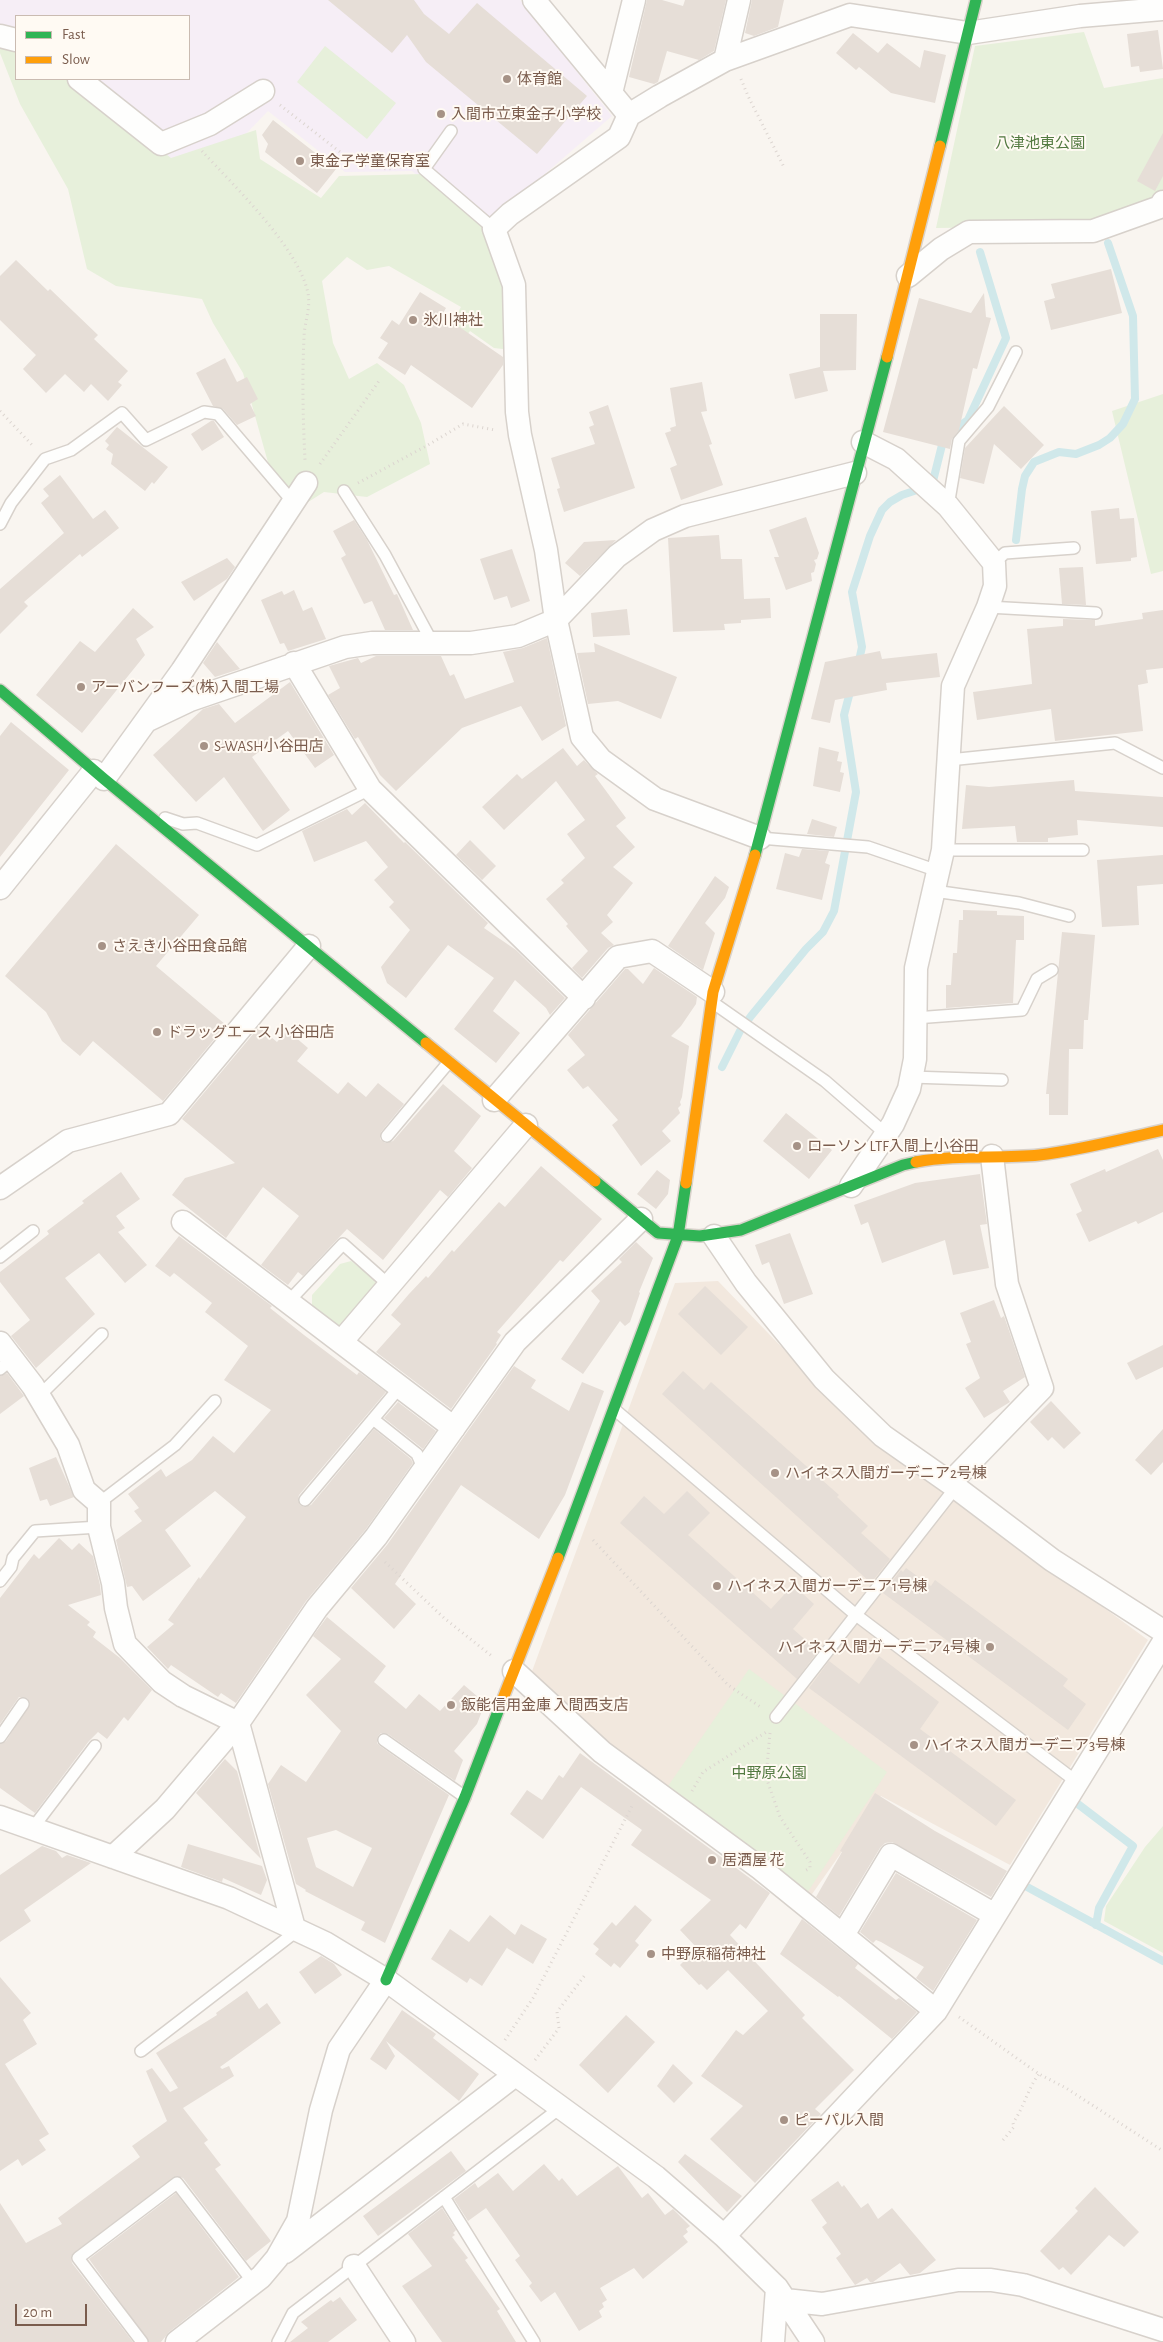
<!DOCTYPE html>
<meta charset="utf-8">
<style>
body{margin:0}
#map{position:relative;width:1163px;height:2342px;overflow:hidden;background:#f9f5f0;font-family:"Alegreya Sans",sans-serif}
canvas{display:block}
.legend{position:absolute;left:15px;top:15px;width:175px;height:65px;box-sizing:border-box;background:#fffaf3;border:1px solid #cabbb1;margin:0;padding:6px 9px;list-style:none;font-size:15px;color:#7a5c4d}
.legend li{display:flex;align-items:center;gap:10px;height:25px}
.legend b{width:25px;border:1px solid #cabbb1}
.scale{position:absolute;left:15px;top:2304px;width:72px;height:22px;box-sizing:border-box;border:2px solid #7a5c4d;border-top:0;padding-left:6px;font-size:15px;line-height:18px;white-space:nowrap;color:#7a5c4d;-webkit-text-stroke:4px #fffaf3;paint-order:stroke}
</style>
<div id="map">
<canvas width="1163" height="2342"></canvas>
<ul class="legend">
<li><b style="height:6px;background:#30b455"></b>Fast</li>
<li><b style="height:6px;background:#ff9f0a"></b>Slow</li>
</ul>
<div class="scale">20 m</div>
</div>
<script>
const c = document.querySelector('canvas').getContext('2d');
c.lineJoin = 'round';
function fillPath(path, color) { c.fillStyle = color; c.fill(path, 'evenodd'); }
function stroke(path, color, width, dash) { c.strokeStyle = color; c.lineWidth = width; c.lineCap = dash ? 'butt' : 'round'; c.setLineDash(dash || []); c.stroke(path); }
function drawText(font, color, halo, rows, align = 'center') {
  c.font = font + ' "Alegreya Sans","Noto Sans JP",sans-serif'; c.lineWidth = 4; c.setLineDash([]); c.textBaseline = 'middle'; c.strokeStyle = halo; c.fillStyle = color; for (const [text, x, y, turn = 0] of rows) {
    c.save(); c.translate(x, y); c.rotate((+turn || 0) * Math.PI / 180); c.textAlign = isNaN(turn) ? turn : align; if (halo) c.strokeText(text, 0, 0); c.fillText(text, 0, 0); c.restore();
  }
}
fillPath(new Path2D(`
 M718,1281L820,1387L943,1490L1148,1640L1010,1865L881,1796L810,1897L601,1743L531,1674L675,1283Z`), '#f2e8de');
fillPath(new Path2D(`
 M0,0H520L612,116L481,229L412,171L345,172L268,111L242,138L170,166L60,79H189V16H16V44L0,31Z`), '#f6eef6');
fillPath(new Path2D(`
 M1084,32L1104,88L1163,78V190L1155,203L1092,226L936,228L975,46Z
 M0,43L16,49V79H69L171,158L256,130L260,159L321,198L339,176L424,174L491,232L513,282L511,350L494,348L470,331L452,355L447,332L461,307L389,266L367,270L347,257L322,281L333,343L349,379L377,363L404,385L421,423L430,464L367,497L324,492L294,511L276,491L243,373L213,323L202,299L116,286L87,269L68,189L20,104L0,53Z
 M325,46L396,103L367,139L297,82Z
 M1163,394V571L1151,574L1112,411Z
 M351,1261L374,1279L377,1289L349,1322L337,1326L312,1307V1295L340,1264Z
 M749,1669L887,1772L807,1893L756,1851L666,1789Z
 M1163,1826V1953L1104,1921L1106,1906L1145,1847Z`), '#e7f0db');
stroke(new Path2D(`
 M953,430L968,420L1006,338L980,252
 M1016,540L1022,489L1025,476L1034,462L1059,452L1076,454L1099,445L1110,438L1123,424L1135,399L1133,316L1108,243
 M858,665L862,647L852,592L870,536L882,510L890,502L902,495L932,485L944,437
 M722,1067L740,1031L751,1016L806,949L823,932L834,911L856,792L844,715L851,688
 M1070,1798L1133,1846L1099,1908L1096,1925
 M1018,1882L1163,1961`), '#d0e8ea', 8);
fillPath(new Path2D(`
 M328,0H414L424,14L449,34L477,3L587,96L537,154L426,62L407,35L392,53Z
 M647,0H662L683,6L685,0H726L714,51L699,60L667,51L658,82L654,84L629,77Z
 M752,0H784L778,27L754,36L745,33Z
 M1158,30L1163,69L1140,72L1139,66L1131,67L1127,34Z
 M853,33L878,53L887,43L920,68L924,50L946,55L935,103L891,93L859,67L856,70L836,53Z
 M273,120L336,169L317,193L265,152L268,144L262,135Z
 M1163,133V176L1155,191L1137,181Z
 M16,260L48,291L50,289L98,335L94,339L128,371L118,382L122,385L108,401L91,384L84,392L65,374L46,393L23,369L36,355L0,320V276Z
 M1111,269L1122,313L1051,330L1044,301L1055,298L1051,284Z
 M420,292L446,308L442,315L503,357V365L472,408L411,365L405,375L378,358L388,343L380,338L392,320L399,325Z
 M984,293L986,317L991,318L977,369L973,368L959,430L952,439L950,449L883,432L919,298L971,313Z
 M820,314H857L856,370L823,371L828,391L795,399L789,374L820,367Z
 M225,358L237,382L247,377L258,399L250,404L256,416L237,425L223,409L213,406L196,373Z
 M702,382L707,411L701,412L712,444L709,445L723,485L681,500L670,468L677,465L665,433L671,431L670,428L676,426L670,388Z
 M608,405L635,488L564,512L557,489L560,488L551,458L595,444L589,427L594,425L589,412Z
 M1004,406L1044,445L1021,469L994,444L984,484L960,478L965,448Z
 M211,421H214L224,437L202,451L191,434Z
 M117,427L168,467L154,484L152,482L145,491L111,464L113,454L106,449L109,445L105,441Z
 M60,475L93,519L105,510L119,528L82,557L80,554L24,602L28,606L0,634V589L64,533L41,503L49,496L43,489Z
 M1119,508L1120,519L1134,518L1137,557L1131,558V561L1096,564L1091,511Z
 M806,517L819,553L817,559L814,560L816,564L814,572L811,573L812,581L786,590L774,557H779L769,530Z
 M354,520L367,540L394,595L397,594L413,630H385L372,601L364,604L341,558L346,555L333,531Z
 M719,535L721,559H742L744,599L770,598L771,618L741,620V623L724,624L725,630L673,632L668,538Z
 M616,540L580,576L565,563L584,542Z
 M512,549L530,601L511,608L507,596L494,600L480,559Z
 M227,558L235,567L227,579L194,601L181,582Z
 M1083,567L1086,605L1062,604L1059,568Z
 M294,590L303,611L312,607L326,639L288,651L284,643L280,644L261,600L282,591L284,595Z
 M133,608L154,627L136,639L145,655L82,733L36,695L80,641L95,652Z
 M627,609L630,635L593,637L591,613Z
 M1163,610V668L1146,670L1148,683L1138,685L1143,731L1055,741L1051,709L977,720L973,692L1032,684L1027,629L1063,626V619L1095,620V626L1143,619L1142,613Z
 M547,638L566,726L542,741L521,706L462,728L396,791L380,775L358,737L355,739L328,695L340,688L329,666L358,658L361,663L376,656H441L450,676L454,674L465,699L514,682L503,652L523,648Z
 M217,642L240,669L215,677L203,663Z
 M594,643L677,677L661,719L618,701L588,704L577,653L595,652Z
 M880,651L882,659L937,653L940,677L886,683L887,690L835,700L830,723L811,719L825,662Z
 M290,682L334,755L315,768L288,731L252,757L290,810L263,831L224,777L196,802L153,755L203,709L219,704L235,723Z
 M11,722L69,770L0,857V736Z
 M819,747L839,752L837,761L842,762L840,772L844,773L840,792L813,786Z
 M563,748L577,766L584,760L598,774L595,776L626,818L616,826L635,847L613,867L633,883L607,915L613,922L601,933L614,945L608,948L582,978L572,968L588,951L566,926L568,924L546,899L564,883L561,880L585,858L567,834L585,820L556,781L504,830L482,807L517,774L522,779Z
 M1074,780L1075,791L1163,797V827L1077,820L1078,835L1048,838V842H1017L1015,826L962,829L966,785L989,787Z
 M365,803L404,843L405,842L488,923L484,928L516,950L565,998L550,1015L546,1008L515,980L493,1011L520,1033L496,1063L454,1029L494,978L448,945L406,998L387,983L381,967L410,930L389,907L394,902L374,880L388,867L366,841L314,862L302,831L347,809L352,815Z
 M812,819L837,827L834,837L807,834Z
 M470,840L496,866L482,880L456,855Z
 M116,844L199,915L156,966L226,1025L163,1101L93,1041L80,1056L62,1041L46,1012L5,976Z
 M802,849L829,851L825,863L830,865L822,900L776,889L785,853L799,857Z
 M1163,855V884L1137,886L1139,925L1102,927L1097,860Z
 M715,876L729,887L725,898L705,923L715,933L703,970L668,946Z
 M963,910L997,911V915L1024,916V940H1016L1013,1003L946,1008V985H951L953,953H957L959,920H963Z
 M1062,932L1095,935L1088,1020H1084L1083,1049H1069L1068,1115H1049V1094H1046Z
 M654,968L697,997L696,1004L681,1026L671,1036L689,1046L682,1097L680,1102L681,1105L678,1108L680,1113L662,1131L671,1141L641,1166L612,1125L618,1120L588,1086L583,1089L567,1070L585,1055L568,1035L625,969H628L643,984Z
 M259,1027L277,1042L287,1030L308,1048L297,1061L338,1094L348,1082L366,1097L378,1083L404,1104L381,1132L380,1139L385,1143L393,1141L443,1084L481,1116L454,1151L472,1168L448,1197L440,1190L383,1260L347,1229L303,1276L298,1272L288,1285L261,1265L299,1216L263,1187L226,1238L172,1195L185,1178L235,1163L182,1119Z
 M786,1113L832,1150L809,1179L763,1141Z
 M1158,1149L1163,1160V1212L1138,1224L1136,1221L1089,1242L1076,1214L1082,1211L1070,1184L1105,1169L1106,1172Z
 M541,1166L602,1219L563,1262L560,1260L497,1332L501,1335L496,1343L497,1344L451,1409L376,1352L401,1324L391,1315L409,1294L426,1276L428,1278L452,1250L454,1252L499,1202L505,1207Z
 M657,1170L670,1180L668,1194L656,1209L637,1194Z
 M121,1172L140,1199L116,1216L125,1228L118,1232L147,1265L125,1283L99,1253L65,1278L95,1314L36,1368L11,1336L30,1320L0,1282V1272L49,1234L47,1231L84,1203L82,1201Z
 M980,1174L987,1224L980,1225L989,1268L953,1275L945,1240L882,1263L868,1222L861,1225L854,1205L915,1183Z
 M790,1233L813,1294L784,1304L769,1262L762,1265L755,1245Z
 M179,1236L272,1306L270,1308L304,1335L357,1375L359,1372L386,1392L299,1495L298,1499L300,1505L304,1507L311,1505L374,1429L411,1459L413,1463L366,1529L306,1601L236,1703L221,1693L218,1697L171,1665L168,1669L147,1647L174,1624L168,1620L199,1577L200,1579L246,1517L215,1491L165,1530L191,1566L143,1601L132,1586L127,1587L116,1540L142,1521L134,1511L139,1508L128,1494L161,1469L166,1477L192,1460L213,1436L234,1453L271,1410L224,1380L248,1346L205,1312L212,1303L174,1273L170,1277L155,1266Z
 M636,1242L653,1258L639,1292L640,1293L630,1322L625,1326L620,1321L583,1374L561,1359L600,1301L591,1291L622,1262L619,1259Z
 M705,1286L748,1327L721,1355L678,1314Z
 M994,1300L1001,1318L1004,1316L1025,1377L1003,1391L1010,1402L984,1418L965,1388L980,1378L966,1344L971,1342L960,1313Z
 M1163,1345V1367L1136,1380L1127,1363Z
 M514,1366L536,1380L531,1388L569,1411L582,1382L604,1391L565,1495L539,1539L461,1485L395,1584L416,1604L394,1629L351,1588L387,1545Z
 M683,1371L704,1390L711,1382L839,1495L837,1497L868,1526L861,1533L890,1559L871,1583L662,1394Z
 M7,1373L24,1396L0,1414V1376Z
 M1051,1401L1081,1433L1064,1449L1052,1437L1048,1441L1030,1422Z
 M398,1402L436,1431L423,1449L384,1418Z
 M1163,1429V1462L1151,1475L1135,1460Z
 M56,1457L74,1497L50,1506L47,1499L40,1501L29,1468Z
 M687,1491L710,1513L688,1535L771,1609L793,1585L814,1604L793,1629L818,1651L797,1679L620,1523L644,1496L664,1514Z
 M59,1538L72,1550L79,1543L93,1556L100,1585L101,1595L68,1605L90,1622L87,1625L96,1632L93,1637L120,1658L152,1690L128,1721L124,1717L107,1739L98,1732L89,1741L35,1813L0,1788V1744L6,1741L30,1704L27,1698L19,1697L0,1724V1598L34,1554L39,1559Z
 M906,1568L931,1586L935,1580L1068,1679L1063,1686L1086,1704L1068,1730L883,1593L901,1570L903,1572Z
 M327,1617L386,1666L374,1682L406,1709L419,1694L440,1711L464,1685L485,1703L477,1724L454,1751L463,1760L455,1781L388,1734L381,1733L378,1736L377,1743L380,1746L449,1795L385,1943L361,1930L365,1922L305,1891L306,1890L296,1884L268,1784L281,1765L306,1782L341,1731L306,1695L341,1659L313,1636ZM336,1830L372,1848L353,1887L316,1867L307,1838Z
 M879,1656L939,1702L920,1729L1016,1800L996,1826L809,1688L829,1661L859,1684Z
 M580,1753L770,1893L746,1929L740,1924L730,1935L805,2015L802,2018L854,2070L815,2109L821,2114L755,2183L710,2139L743,2106L701,2076L736,2030L743,2035L768,2011L728,1970L707,1990L701,1984L699,1985L680,1965L697,1948L680,1930L711,1900L631,1845L642,1830L581,1787L543,1839L510,1814L527,1790L542,1800L559,1775L563,1778Z
 M225,1759L237,1771L261,1859L196,1793Z
 M875,1793L935,1831L1007,1871L991,1897L892,1842L885,1843L880,1848L839,1916L816,1897L842,1852L840,1851Z
 M188,1844L262,1866L267,1880L261,1895L223,1878L222,1882L181,1867Z
 M42,1846L56,1851L62,1858L67,1855L91,1863L24,1910L31,1921L0,1942V1875Z
 M896,1873L977,1920L933,1991L916,1978L924,1967L881,1942L876,1940L873,1943L860,1932Z
 M635,1905L652,1920L635,1941L639,1945L620,1968L614,1963L611,1967L595,1954L599,1949L593,1944L612,1922L616,1926Z
 M490,1915L515,1935L521,1924L547,1939L533,1964L507,1948L508,1946L482,1986L470,1978L467,1983L431,1959L450,1929L469,1942Z
 M802,1919L858,1964L855,1968L896,2000L899,1998L917,2012L892,2039L839,1996L838,1997L780,1954Z
 M321,1956L334,1964L342,1975L315,1994L299,1972Z
 M0,1977L31,2013L23,2020L37,2044L5,2064L49,2134L39,2140L46,2150L22,2166L18,2159L0,2171Z
 M247,1991L259,2009L267,2003L281,2023L220,2067L222,2069L229,2066L234,2076L183,2108L208,2140L204,2143L221,2165L215,2169L271,2241L246,2261L183,2178L176,2176L71,2256L72,2263L133,2342H0V2203L26,2243L62,2224L58,2218L140,2157L132,2146L167,2121L146,2071L152,2068L170,2092L178,2088L156,2053L217,2015L216,2013Z
 M402,2010L436,2034L433,2038L479,2074L459,2101L386,2041L395,2056L386,2070L370,2059Z
 M626,2015L655,2042L608,2093L579,2065Z
 M673,2064L693,2083L674,2103L657,2086Z
 M451,2151L466,2171L378,2236L363,2216Z
 M685,2154L742,2196L727,2212L678,2162Z
 M544,2164L559,2181L562,2178L577,2196L618,2166L642,2198L648,2193L665,2215L673,2209L690,2226L686,2229L688,2232L683,2236L688,2242L643,2279L634,2268L600,2288L607,2300L602,2303L604,2307L599,2311L602,2317L579,2331L555,2292L541,2302L529,2286L532,2283L515,2260L520,2256L486,2208L468,2221L454,2199L475,2183L478,2188L498,2173L513,2191Z
 M838,2181L842,2187L844,2185L861,2208L868,2203L878,2219L892,2208L936,2260L920,2273L910,2275L900,2263L873,2282H870L867,2278L855,2285L836,2258L841,2254L822,2227L827,2223L811,2200Z
 M1095,2187L1139,2232L1124,2247L1109,2235L1071,2275L1063,2267L1059,2270L1040,2251L1078,2211L1075,2208Z
 M176,2193L239,2277L169,2332L161,2342H149L89,2259Z
 M442,2208L456,2230L453,2233L455,2235L452,2237L468,2258L465,2260L500,2309L497,2311L516,2342H442L402,2286L432,2266L408,2234Z
 M340,2297L357,2320L328,2342H290L308,2328L301,2322L331,2300L333,2302Z`), '#e6ded7');
const lane = new Path2D(`
 M451,131L424,169L494,229
 M344,491L385,555L432,642
 M948,506L959,441L988,407L1016,352
 M0,524L11,503L45,459L71,450L122,413L146,440L204,412L218,414L293,502
 M994,563L1005,553L1074,548
 M988,607L1096,613
 M949,760L1115,743L1163,768
 M165,818L183,824L197,823L257,845L370,789
 M760,838L868,847L938,871
 M943,850H1083
 M934,891L1019,903L1069,916
 M712,1002L825,1081L886,1134
 M915,1018L1022,1010L1037,979L1052,970
 M911,1077L1002,1080
 M387,1136L449,1062
 M0,1257L33,1231
 M288,1302L343,1244L389,1285
 M0,1369L12,1359
 M39,1396L102,1334
 M614,1409L856,1615L1077,1782
 M373,1419L417,1454L424,1470
 M305,1500L400,1387
 M99,1503L175,1445L215,1401
 M0,1581L11,1567L13,1558L35,1531L99,1527
 M776,1717L956,1487
 M0,1737L23,1704
 M384,1740L465,1797
 M32,1829L95,1746
 M141,2051L298,1930
 M444,2197L534,2342
 M142,2342L78,2258L177,2183L253,2282
 M278,2342L293,2313L560,2108`);
const street = new Path2D(`
 M534,0L629,115
 M0,36L16,40
 M725,60L739,0
 M79,79L161,144L210,124L263,91
 M611,93L634,0
 M908,276L941,249L969,232L1093,231L1160,207L1163,202
 M294,663L370,789L584,998
 M148,720L190,700L345,647L372,643H471L518,636L556,620L617,556L653,530L685,516L855,473
 M104,779L182,671L306,483
 M760,838L655,799L601,760L582,737L556,620L546,550L520,435L517,412L514,285L494,229L510,214L619,137L629,115L660,96L725,60L850,15L968,33L1080,16L1163,9
 M0,888L94,771
 M494,1100L618,957L652,951L713,992
 M851,1186L893,1124L909,1089L915,1059L916,968L943,850L953,686L988,607L995,586L994,563L948,506L896,459L863,442
 M0,1188L68,1141L169,1114L309,946
 M183,1222L454,1428
 M714,1236L746,1283L824,1379L883,1436L950,1483L1052,1560L1163,1631
 M341,1342L526,1125
 M0,1343L33,1386L68,1445L84,1490L99,1503V1527L113,1583L116,1608L125,1644L162,1682L183,1696L238,1723L294,1928
 M950,1483L1042,1388L1007,1284L992,1156
 M514,1671L602,1752L761,1869L936,2011
 M0,1817L229,1898L325,1943L386,1980L656,2177L724,2236L777,2288L813,2342
 M113,1857L165,1809L238,1723L317,1608L376,1537L515,1342L641,1219
 M843,1935L891,1855L995,1915
 M724,2236L936,2011L1163,1643
 M285,2252L515,2075
 M354,2266L404,2342
 M785,2300L822,2304L958,2280H991L1023,2285L1163,2330
 M177,2342L261,2277L277,2258L298,2221L321,2110L339,2049L386,1980
 M773,2342L777,2288`);
const fast = new Path2D(`
 M940,146L976,0
 M0,690L104,779L426,1043
 M755,855L887,357
 M595,1181L658,1233L700,1236L741,1230L903,1165L916,1162
 M558,1558L678,1236L686,1183
 M386,1980L465,1797L502,1701`);
const slow = new Path2D(`
 M887,357L940,146
 M426,1043L595,1181
 M916,1162C957,1154 998,1159 1039,1155C1081,1150 1122,1139 1163,1130
 M686,1183L713,992L755,855
 M502,1701L558,1558`);
stroke(lane, '#d7d1cb', 14);
stroke(street, '#d7d1cb', 25);
stroke(fast, '#d9d2cb', 14);
stroke(slow, '#d9d2cb', 14);
stroke(new Path2D(`
 M741,79L748,96L784,167
 M280,105L354,163L387,169L408,166
 M202,151C234,186 298,247 308,293C311,309 304,323 304,338C302,379 303,419 305,460
 M0,411L34,447
 M320,464L379,381
 M358,483L428,445L463,424L495,430
 M593,1540L728,1685L762,1708
 M385,1562L444,1618L493,1657
 M770,1733L766,1777L780,1817L810,1862V1868L803,1872
 M692,1791L703,1772L768,1731
 M959,2017L1039,2074L1066,2088L1163,2151
 M505,2040L533,1998L633,1804
 M535,2060L559,2028L557,2012L585,1975
 M1003,2140L1014,2127L1013,2123C1024,2107 1028,2088 1039,2074`), '#dcd5d0', 3, [1, 4]);
stroke(lane, '#fefefd', 11);
stroke(street, '#fefefd', 22);
stroke(fast, '#30b455', 11);
stroke(slow, '#ff9f0a', 11);
for (const [x, y, r, color] of [
 [507,79,5,"#a69286"],
 [441,114,5,"#a69286"],
 [300,161,5,"#a69286"],
 [413,320,5,"#a69286"],
 [81,687,5,"#a69286"],
 [204,746,5,"#a69286"],
 [102,946,5,"#a69286"],
 [157,1032,5,"#a69286"],
 [797,1146,5,"#a69286"],
 [775,1473,5,"#a69286"],
 [717,1586,5,"#a69286"],
 [990,1647,5,"#a69286"],
 [451,1705,5,"#a69286"],
 [914,1745,5,"#a69286"],
 [712,1860,5,"#a69286"],
 [651,1954,5,"#a69286"],
 [784,2120,5,"#a69286"]
]) { const dot = new Path2D(); dot.arc(x, y, r, 0, 2 * Math.PI); c.fillStyle = color; c.fill(dot); stroke(dot, '#fffaf3', 2); }
drawText('15px', '#7a5c4d', '#fffaf3', [
 ["体育館",517,79],
 ["入間市立東金子小学校",451,114],
 ["東金子学童保育室",310,161],
 ["氷川神社",423,320],
 ["アーバンフーズ(株)入間工場",91,687],
 ["S-WASH小谷田店",214,746],
 ["さえき小谷田食品館",112,946],
 ["ドラッグエース 小谷田店",167,1032],
 ["ローソン LTF入間上小谷田",807,1146],
 ["ハイネス入間ガーデニア2号棟",785,1473],
 ["ハイネス入間ガーデニア1号棟",727,1586],
 ["ハイネス入間ガーデニア4号棟",980,1647,"right"],
 ["飯能信用金庫 入間西支店",461,1705],
 ["ハイネス入間ガーデニア3号棟",924,1745],
 ["居酒屋 花",722,1860],
 ["中野原稲荷神社",661,1954],
 ["ピーパル入間",794,2120]
], 'left');
drawText('15px', '#537a41', '#fffaf3', [
 ["八津池東公園",1040,143],
 ["中野原公園",769,1773]
]);
</script>
